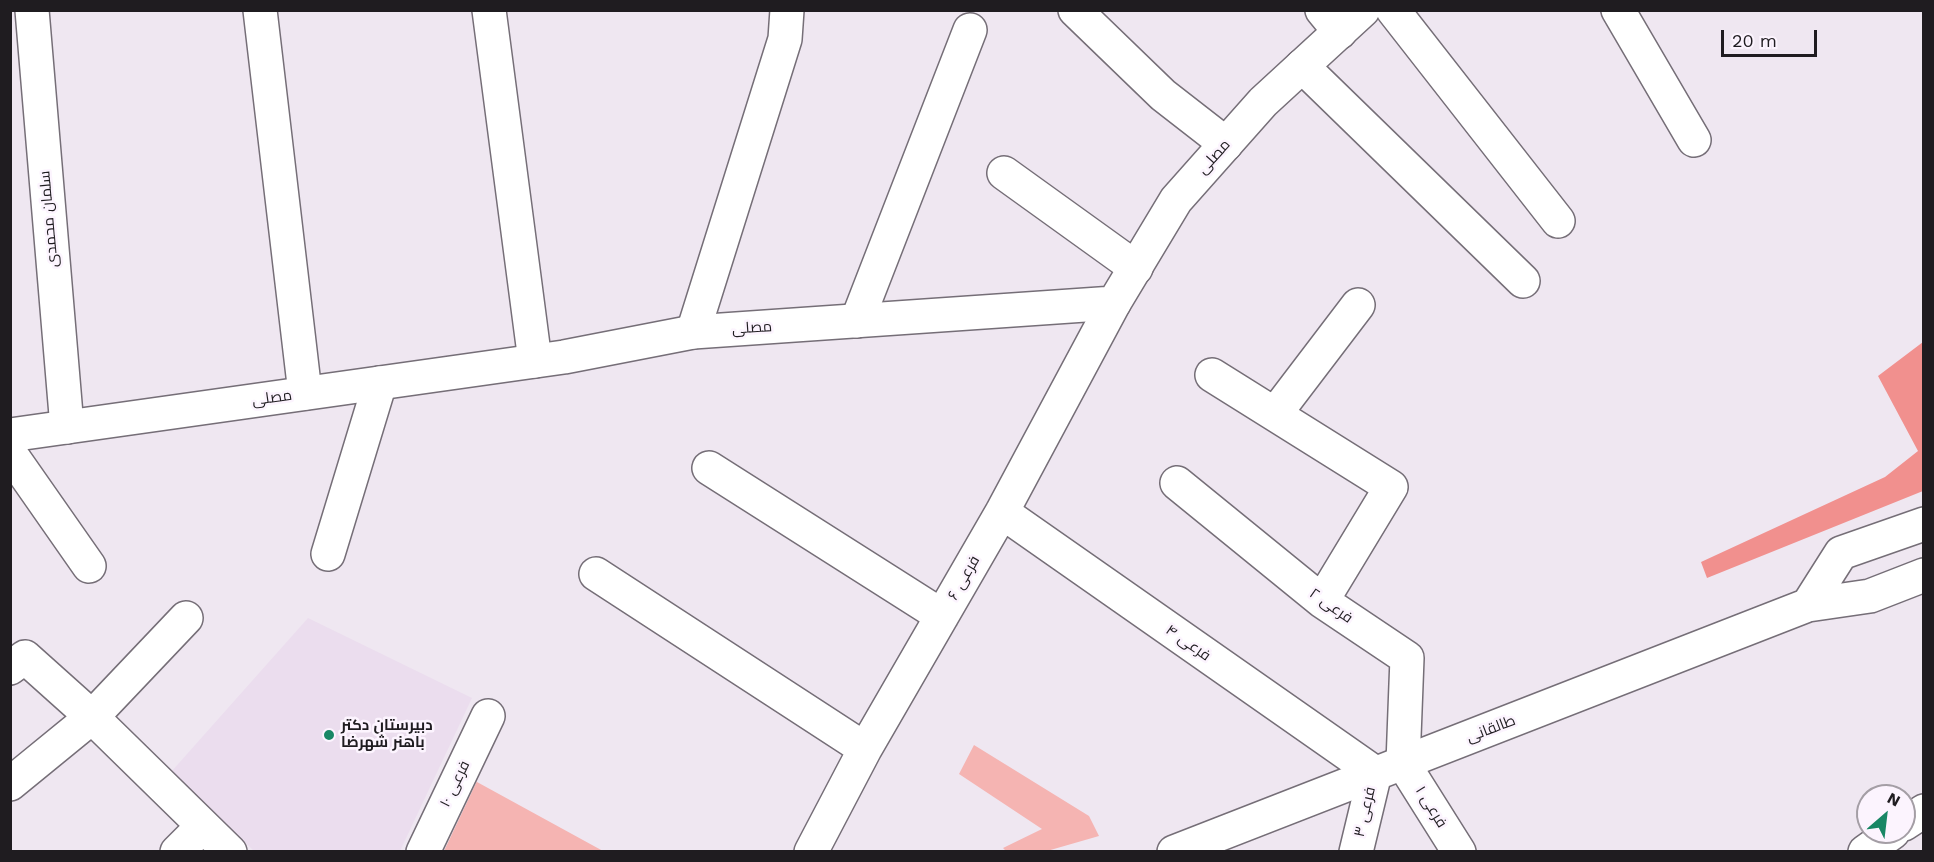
<!DOCTYPE html>
<meta charset="utf-8">
<style>
body{margin:0}
#map{position:relative;width:1934px;height:862px;overflow:hidden;background:#efe7f1;font-family:"Work Sans",sans-serif}
canvas{display:block}
.frame{position:absolute;inset:0;border:12px solid #1f1c20;pointer-events:none}
.north{position:absolute;left:1856px;top:784px;width:60px;height:60px;box-sizing:border-box;background:#fcf4fe;border:2px solid #a49ea5;border-radius:50%;rotate:28deg;font-size:16px;font-weight:700;line-height:24px;text-align:center;color:#1f1c20}
.north::after{content:'';display:block;margin:auto;width:21px;height:27px;background:#188765;clip-path:polygon(50% 0,100% 100%,50% 72%,0 100%)}
.scale{position:absolute;left:1721px;top:30px;width:96px;height:27px;box-sizing:border-box;border:3px solid #1f1c20;border-top:0;padding-left:8px;font-size:18px;line-height:21px;white-space:nowrap;color:#1f1c20;-webkit-text-stroke:4px #fcf4fe;paint-order:stroke}
</style>
<div id="map">
<canvas width="1934" height="862"></canvas>
<div class="frame"></div>
<div class="north">N</div>
<div class="scale">20 m</div>
</div>
<script>
const c = document.querySelector('canvas').getContext('2d');
c.lineJoin = 'round';
function fillPath(path, color) { c.fillStyle = color; c.fill(path, 'evenodd'); }
function stroke(path, color, width, dash) { c.strokeStyle = color; c.lineWidth = width; c.lineCap = dash ? 'butt' : 'round'; c.setLineDash(dash || []); c.stroke(path); }
function drawText(font, color, halo, rows, align = 'center') {
  c.font = font + ' "Work Sans",Cairo,sans-serif'; c.lineWidth = 5; c.setLineDash([]); c.textBaseline = 'middle'; c.strokeStyle = halo; c.fillStyle = color; for (const [text, x, y, turn = 0] of rows) {
    c.save(); c.translate(x, y); c.rotate((+turn || 0) * Math.PI / 180); c.textAlign = isNaN(turn) ? turn : align; if (halo) c.strokeText(text, 0, 0); c.fillText(text, 0, 0); c.restore();
  }
}
fillPath(new Path2D(`
 M308,618L472,698L400,851H254L171,772Z`), '#ebddee');
fillPath(new Path2D(`
 M974,745L1089,816L1099,836L1047,851H1006L1003,848L1042,829L959,774Z
 M477,781V782L603,851H444Z`), '#f5b4b2');
fillPath(new Path2D(`
 M1923,342V491L1707,578L1701,562L1885,477L1918,451L1878,376Z`), '#f1908e');
const street = new Path2D(`
 M32,10L67,427
 M260,10L305,393
 M489,10L535,361
 M1075,10L1163,95L1226,144
 M1322,10L1340,32
 M1393,10L1558,221
 M1618,10L1694,140
 M1302,66L1523,281
 M1004,173L1136,268
 M857,321L970,30
 M693,332L785,39L787,10
 M1212,375L1391,487L1322,601
 M1275,414L1358,305
 M10,453L89,566
 M709,468L942,616
 M1177,483L1322,601L1407,658L1403,763L1459,852
 M1002,512L1375,773L1356,852
 M328,554L380,383
 M596,574L865,749
 M10,668L25,657L92,717L230,852
 M10,784L92,717L186,618
 M177,852L203,826
 M423,852L488,716
 M811,852L865,749L1002,512L1114,303`);
const secondary = new Path2D(`
 M10,435L564,357L693,332L1114,303L1176,200L1263,102L1363,10
 M1808,605L1841,553L1924,524
 M1904,824L1924,811
 M1174,852L1808,605L1870,596L1924,575
 M1865,852L1893,832`);
stroke(street, '#756e77', 36);
stroke(secondary, '#756e77', 36);
stroke(street, '#fff', 33);
stroke(secondary, '#fff', 33);
for (const [x, y, r, color] of [
 [329,735,6,"#188765"]
]) { const dot = new Path2D(); dot.arc(x, y, r, 0, 2 * Math.PI); c.fillStyle = color; c.fill(dot); stroke(dot, '#fcf4fe', 2); }
drawText('15px', '#1f1c20', '#fcf4fe', [
 ["مصلی",1214,157,-48],
 ["سلمان محمدی",49,219,-95],
 ["مصلی",752,328,-4],
 ["مصلی",272,398,-8],
 ["فرعی ۶",964,578,-60],
 ["فرعی ۲",1331,606,35],
 ["فرعی ۴",1188,643,35],
 ["طالقانی",1491,729,-21],
 ["فرعی ۱۰",455,784,-64],
 ["فرعی ۱",1431,807,58],
 ["فرعی ۳",1365,812,-77]
]);
drawText('bold 15px', '#1f1c20', '#fcf4fe', [
 ["دبیرستان دکتر",341,726],
 ["باهنر شهرضا",341,743]
], 'left');
</script>
